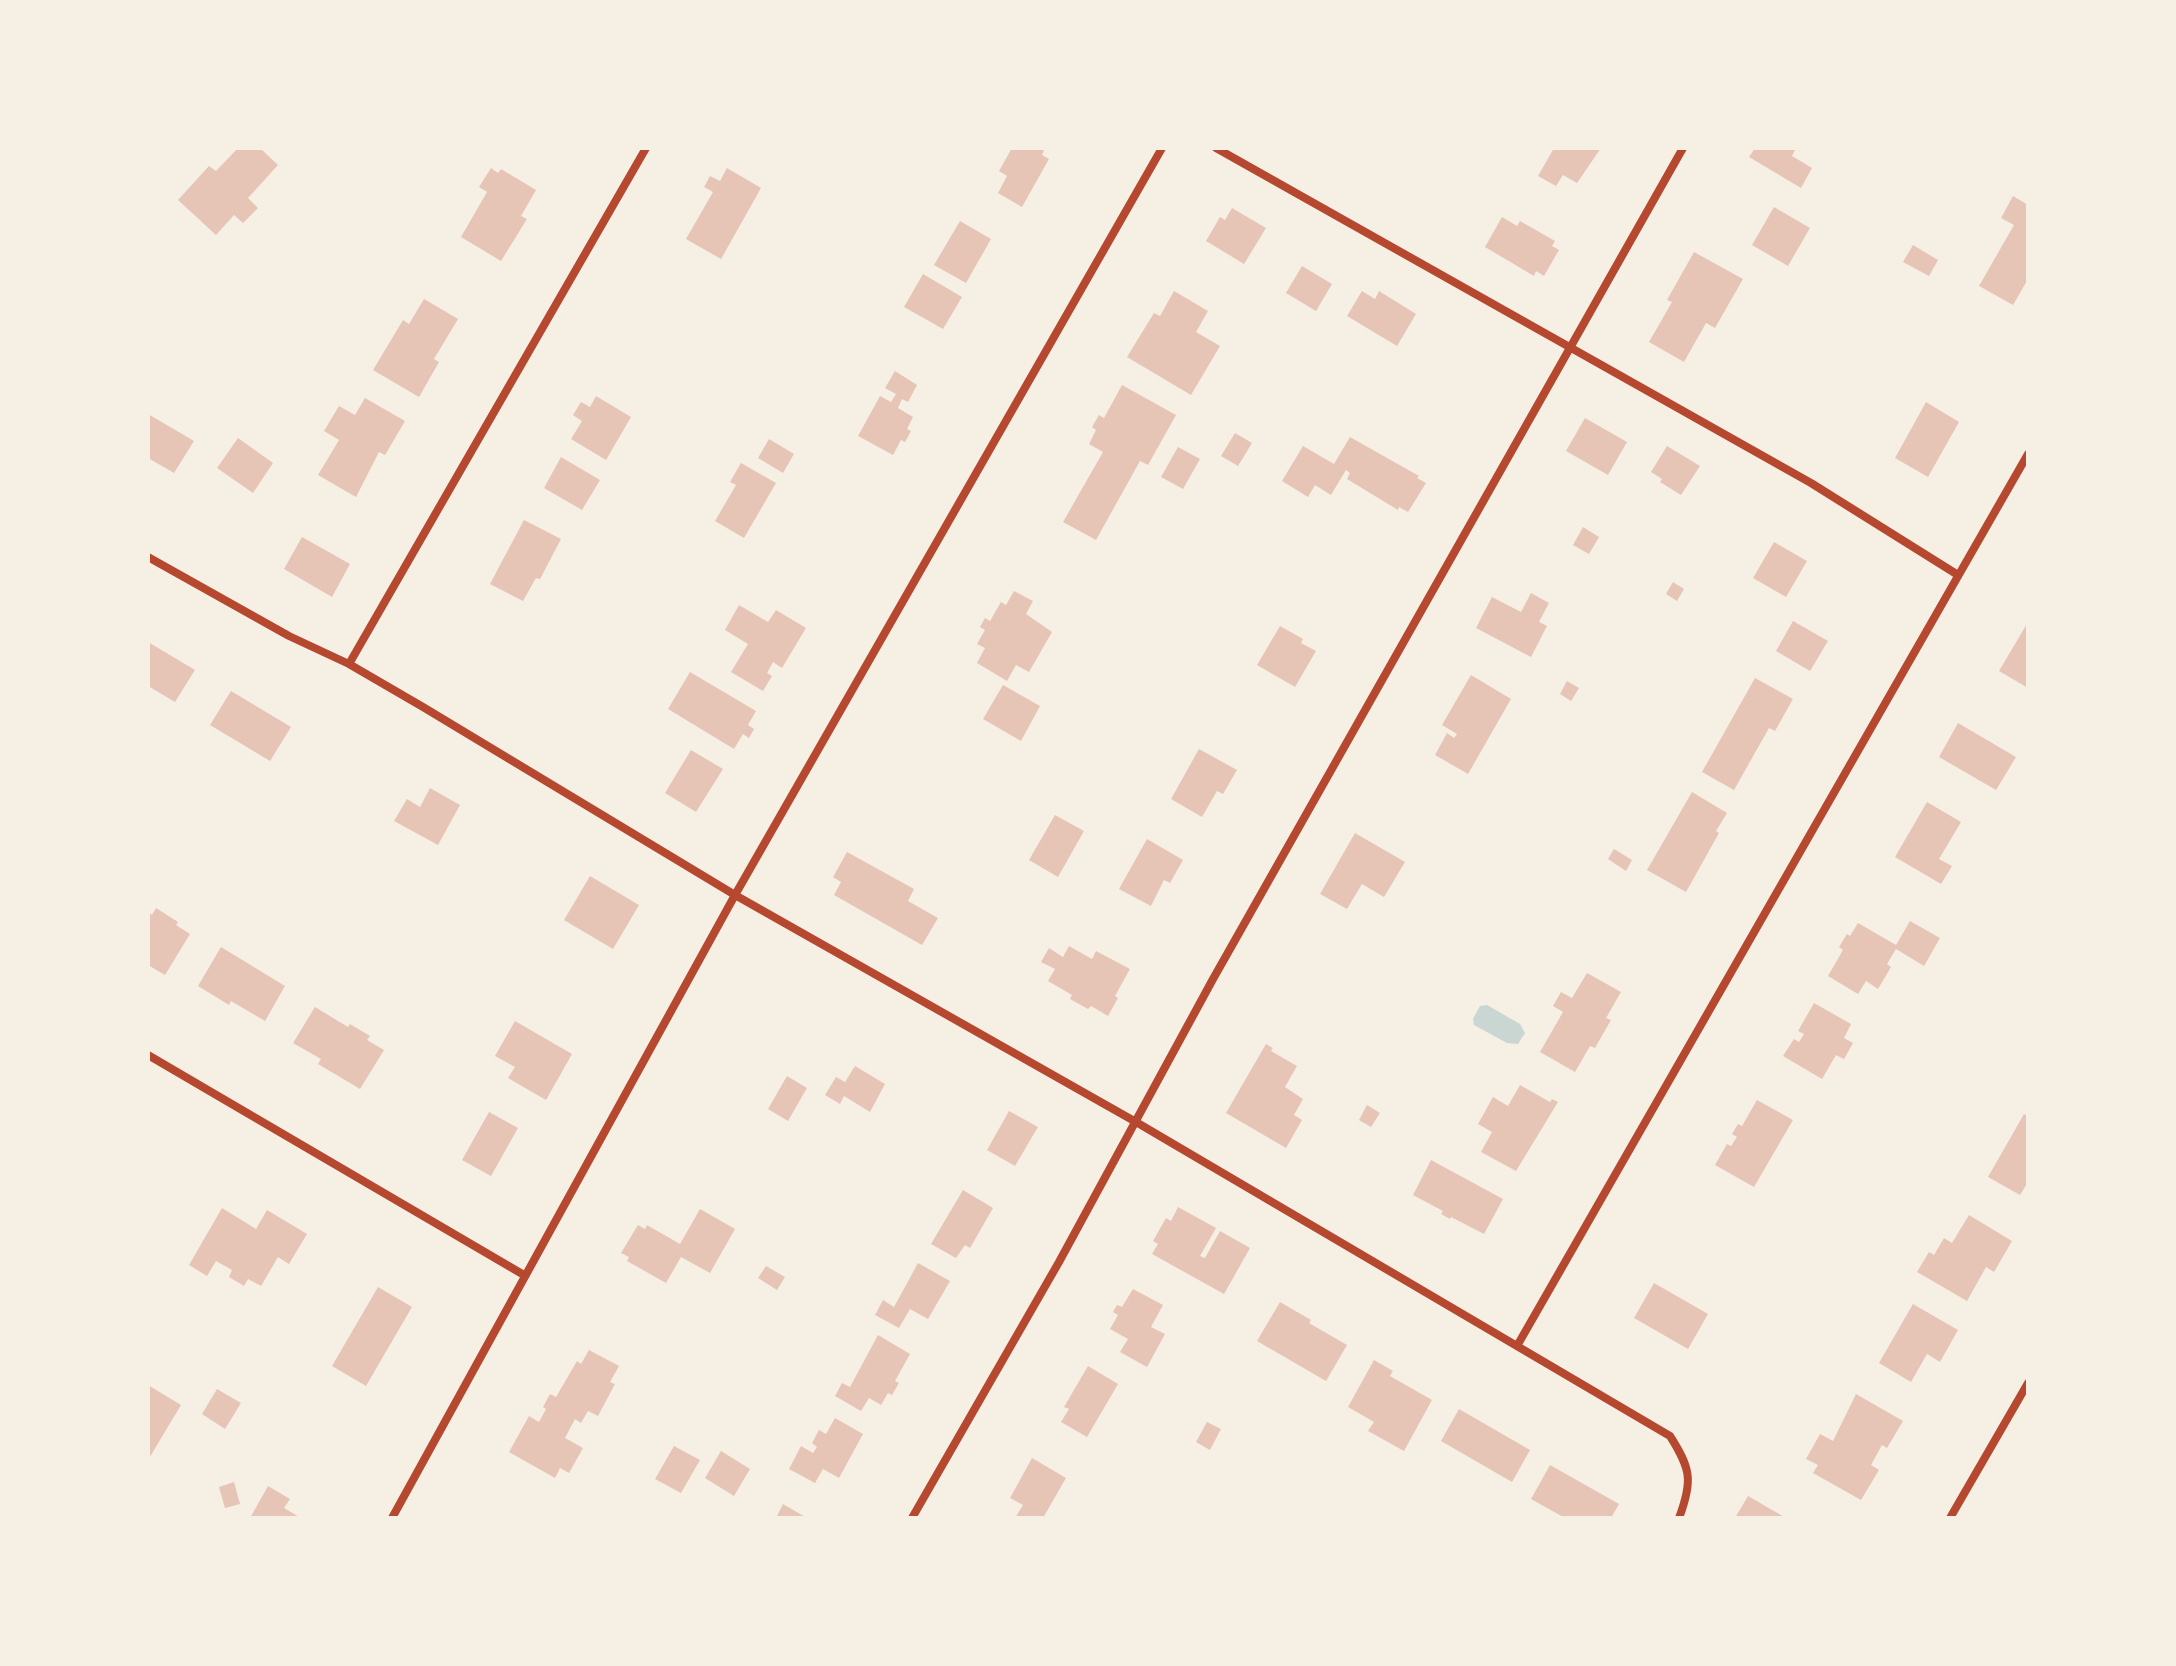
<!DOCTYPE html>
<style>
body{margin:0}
#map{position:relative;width:2176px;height:1666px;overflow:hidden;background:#f6efe4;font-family:Ubuntu,sans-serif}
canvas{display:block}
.frame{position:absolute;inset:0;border:150px solid #f6efe4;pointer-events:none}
</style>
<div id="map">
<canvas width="2176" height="1666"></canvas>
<div class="frame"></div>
</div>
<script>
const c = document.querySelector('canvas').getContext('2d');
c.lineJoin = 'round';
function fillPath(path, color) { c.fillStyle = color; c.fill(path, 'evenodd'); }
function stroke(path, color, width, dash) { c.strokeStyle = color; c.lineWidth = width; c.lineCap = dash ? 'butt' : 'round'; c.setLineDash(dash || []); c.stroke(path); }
fillPath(new Path2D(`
 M1487,1005L1520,1024L1525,1033L1518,1044L1507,1043L1474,1025L1473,1019L1480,1006Z`), '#c9d6d2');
fillPath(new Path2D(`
 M238,148H260L278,165L248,198L258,208L243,223L234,215L216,235L178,200L209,166L216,171Z
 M1012,148H1045L1042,155L1049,159L1022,207L998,193L1007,176L999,171Z
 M1554,148H1601L1577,183L1563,175L1556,186L1538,176Z
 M1755,148H1796L1792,156L1812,168L1801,188L1749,157Z
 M491,168L498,173L501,169L536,190L521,216L527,219L501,261L461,237L487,192L479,187Z
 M727,168L761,188L721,259L686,239L713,192L704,187L710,176L720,181Z
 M2013,196L2028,205V279L2013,305L1979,286L2014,225L2001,218Z
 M1774,207L1810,228L1788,266L1752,245Z
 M1232,208L1266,228L1244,264L1206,241L1220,217L1225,220Z
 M1502,217L1517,226L1520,221L1555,241L1552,246L1559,250L1544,276L1536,271L1534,276L1485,247Z
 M960,221L991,239L966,283L934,265Z
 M1913,245L1938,260L1929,276L1903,262Z
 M1694,252L1743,279L1715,328L1706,323L1684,362L1649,342L1672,302L1667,300Z
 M1302,266L1332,284L1316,311L1286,293Z
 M923,274L962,297L943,329L904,307Z
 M1174,291L1208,311L1196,332L1220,346L1191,395L1127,357L1154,313L1160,316Z
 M1362,291L1375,299L1379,291L1416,314L1397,346L1347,316Z
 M424,299L458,319L434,359L439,362L419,397L373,370L403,320L409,324Z
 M895,371L917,385L908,402L902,399L898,408L913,417L907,429L911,431L905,442L901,440L893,455L858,436L880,396L891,402L896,394L885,388Z
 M1122,385L1176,415L1148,465L1140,461L1096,540L1063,522L1103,452L1089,444L1096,430L1092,427L1099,415L1104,418Z
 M596,396L631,417L606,460L571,439L582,421L573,415L581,402L590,407Z
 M365,398L405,421L385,455L379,452L356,497L318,475L339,440L324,431L339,406L355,415Z
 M1926,402L1959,422L1928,477L1895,458Z
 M148,414L194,441L174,473L148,458Z
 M1585,418L1627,442L1608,475L1566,451Z
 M1235,433L1252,443L1238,466L1221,456Z
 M1350,437L1419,476L1417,478L1426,483L1408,512L1399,507L1398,510L1347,479L1350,473L1346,470L1331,495L1315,485L1308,497L1282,481L1303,446L1334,464Z
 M238,438L273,463L253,493L217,468Z
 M769,439L794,454L783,473L758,458Z
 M1667,446L1700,466L1681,495L1660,482L1662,479L1651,472Z
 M1178,447L1200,459L1183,489L1161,477Z
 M561,457L600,480L582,510L544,488Z
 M741,463L776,483L744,538L715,521L736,485L730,482Z
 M524,520L561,539L540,579L536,578L523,601L490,584Z
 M1583,527L1599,537L1589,554L1573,545Z
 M302,537L350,564L332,597L284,569Z
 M1774,542L1807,561L1786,597L1753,578Z
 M1673,582L1684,589L1677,601L1666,594Z
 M1014,591L1033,601L1026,614L1052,632L1029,672L1016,665L1007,681L977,663L985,648L977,644L985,630L980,627L985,618L990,621L1001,602L1006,605Z
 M1531,593L1549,603L1539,622L1547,626L1531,657L1476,628L1492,597L1521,612Z
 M739,605L768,622L776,610L806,628L782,668L773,662L767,673L772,676L763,691L731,672L748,644L725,630Z
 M1793,621L1828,641L1810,671L1776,651Z
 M2028,622V688L1999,671Z
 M1280,626L1303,639L1301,643L1316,651L1295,687L1257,665Z
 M148,642L195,670L175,702L148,686Z
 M690,672L756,711L748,725L754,729L749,738L743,734L734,749L668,709Z
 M1471,675L1511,699L1468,774L1435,755L1447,733L1454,738L1457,734L1442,725Z
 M1755,678L1793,699L1775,731L1769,728L1734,790L1702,772Z
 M1567,681L1579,688L1571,701L1560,694Z
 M1003,685L1040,706L1021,741L983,719Z
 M231,691L291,727L270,761L210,725Z
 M1958,723L2016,757L1996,790L1939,757Z
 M1199,749L1237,770L1223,794L1217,791L1202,817L1171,799Z
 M691,750L723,769L696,812L665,793Z
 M430,788L460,805L438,845L394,821L407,799L420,807Z
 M1692,792L1727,813L1716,831L1719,833L1686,892L1647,870Z
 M1927,802L1961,822L1939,859L1952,866L1941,884L1895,857Z
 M1055,815L1084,831L1058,877L1029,860Z
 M1355,833L1405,862L1384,897L1362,884L1347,909L1320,894Z
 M1147,839L1183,860L1170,883L1164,880L1151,906L1119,889Z
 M1614,849L1632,860L1626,871L1608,859Z
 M847,852L914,889L908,901L938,918L922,945L834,895L841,882L833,877Z
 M590,876L639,905L613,949L564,920Z
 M156,908L178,922L176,925L190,934L165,975L148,965V912L152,915Z
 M1910,921L1940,938L1924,966L1896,949L1887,964L1891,967L1878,989L1866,981L1858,994L1828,976L1843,950L1839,947L1847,934L1850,936L1858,923L1896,945Z
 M1069,946L1092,959L1096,951L1130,969L1115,996L1118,998L1108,1016L1091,1006L1088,1009L1070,999L1072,995L1048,981L1055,969L1041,962L1049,948L1063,957Z
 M221,947L285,986L265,1021L231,1001L229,1005L198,986Z
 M1587,973L1621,992L1606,1018L1611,1020L1595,1048L1590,1046L1575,1072L1540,1052L1563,1012L1553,1006L1561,992L1572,998Z
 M1814,1003L1851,1024L1844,1038L1853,1043L1844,1059L1836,1055L1822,1079L1783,1056L1794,1039L1799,1042L1804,1034L1798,1031Z
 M315,1007L348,1027L350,1024L370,1036L367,1040L384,1050L360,1089L318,1064L321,1059L293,1043Z
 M515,1021L572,1054L546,1100L508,1078L515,1067L495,1056Z
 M1266,1044L1273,1048L1271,1051L1297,1066L1285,1087L1303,1099L1294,1115L1302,1120L1286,1148L1226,1113Z
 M855,1066L885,1084L870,1112L844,1096L840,1104L825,1095L836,1077L845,1082Z
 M787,1076L807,1088L788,1121L768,1109Z
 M1520,1085L1550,1102L1552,1099L1558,1102L1516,1171L1481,1152L1492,1132L1478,1124L1493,1097L1508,1106Z
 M1757,1100L1793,1120L1754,1187L1715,1165L1727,1144L1731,1146L1737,1137L1732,1134L1738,1124L1742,1126Z
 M1367,1105L1380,1113L1371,1127L1359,1120Z
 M1009,1111L1038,1127L1015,1166L987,1150Z
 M489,1112L518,1128L491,1176L462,1160Z
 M2024,1114L2028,1116V1182L2020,1195L1988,1177Z
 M1431,1160L1503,1199L1484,1234L1451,1217L1450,1219L1441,1214L1443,1211L1413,1195Z
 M963,1190L993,1208L970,1248L965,1245L956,1258L931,1244Z
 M1178,1207L1216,1228L1200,1256L1205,1258L1220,1231L1250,1248L1224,1294L1152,1254L1158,1244L1153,1241L1166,1218L1171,1221Z
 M222,1208L256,1229L267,1210L307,1234L289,1264L278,1257L261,1286L248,1279L244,1286L229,1277L232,1270L216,1261L207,1276L189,1265Z
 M700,1209L735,1229L710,1273L681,1257L666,1283L627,1261L629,1257L621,1253L638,1225L645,1229L647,1225L680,1244Z
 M1969,1215L2012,1241L1994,1272L1986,1267L1967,1301L1917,1272L1929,1252L1934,1255L1944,1238L1952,1243Z
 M918,1263L950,1281L928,1319L910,1309L899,1328L875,1315L883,1300L894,1307Z
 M766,1266L785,1277L777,1290L758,1278Z
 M1654,1283L1708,1314L1688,1349L1634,1318Z
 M378,1287L412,1307L366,1386L332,1366Z
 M1133,1289L1163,1305L1151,1327L1165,1334L1147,1367L1120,1352L1128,1339L1110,1329L1118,1315L1113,1312L1117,1305L1122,1307Z
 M1280,1302L1311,1320L1309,1323L1347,1345L1326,1381L1257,1341Z
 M1913,1304L1958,1330L1940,1362L1927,1354L1911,1382L1879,1363Z
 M878,1335L910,1354L895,1381L899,1383L892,1395L888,1393L881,1405L869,1398L861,1411L835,1396L842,1383L850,1387Z
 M589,1350L619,1366L610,1382L615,1384L598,1416L588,1411L581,1423L575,1419L565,1438L583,1448L569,1473L560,1468L555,1478L509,1452L529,1416L539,1422L546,1409L543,1407L550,1394L556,1397L577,1361L581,1364Z
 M1374,1360L1393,1371L1390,1376L1432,1400L1404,1451L1368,1431L1374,1422L1348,1407Z
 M1088,1366L1118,1384L1087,1437L1061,1422L1069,1409L1064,1407Z
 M148,1385L181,1405L148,1460Z
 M217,1389L241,1403L225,1429L202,1414Z
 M1856,1394L1903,1421L1887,1448L1882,1445L1871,1465L1879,1470L1861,1500L1813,1473L1818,1465L1806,1459L1820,1434L1833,1441Z
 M1459,1409L1530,1450L1512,1482L1441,1441Z
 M835,1418L863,1434L839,1478L823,1469L815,1483L789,1469L801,1446L813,1453L817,1447L812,1443L819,1430L826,1434Z
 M1207,1422L1221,1429L1210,1450L1196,1442Z
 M674,1446L700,1460L681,1493L655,1479Z
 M721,1451L750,1469L734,1496L705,1478Z
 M1032,1458L1066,1478L1043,1518H1015L1023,1505L1010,1498Z
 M1550,1465L1619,1504L1611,1518H1565L1531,1499Z
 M234,1482L240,1504L225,1508L219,1487Z
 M268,1486L290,1499L284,1508L301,1518H250Z
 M1748,1496L1786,1518H1735Z
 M783,1504L807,1518H776Z`), '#e6c5b7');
stroke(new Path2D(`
 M1216,148L1811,483L1958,575
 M148,557L289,636L349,664L423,707L735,895L1136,1122L1670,1436C1691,1469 1693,1481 1679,1518
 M349,664L646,148
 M148,1055L524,1275
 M1517,1346L2028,454
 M392,1518L735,895L1162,148
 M912,1518L1059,1262L1213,979L1683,148
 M1950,1518L2028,1383`), '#b5482f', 8);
</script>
